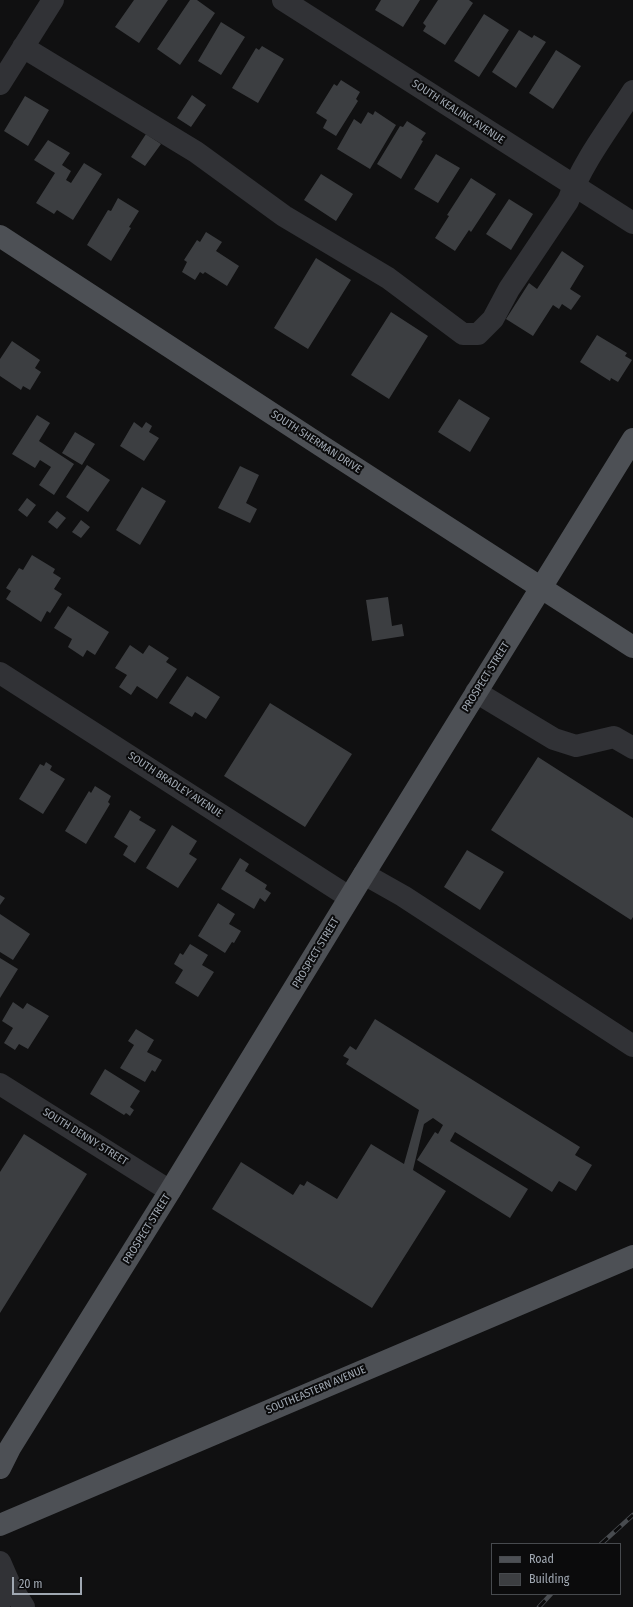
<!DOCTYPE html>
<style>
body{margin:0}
#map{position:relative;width:633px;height:1607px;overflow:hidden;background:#101011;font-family:"Fira Sans Condensed",sans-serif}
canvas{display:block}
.legend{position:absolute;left:491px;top:1543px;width:130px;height:52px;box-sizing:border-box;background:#0b0b0c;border:1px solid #474a4e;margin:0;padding:5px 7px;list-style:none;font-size:12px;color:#a0a8b2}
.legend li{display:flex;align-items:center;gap:8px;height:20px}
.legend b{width:20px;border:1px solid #474a4e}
.scale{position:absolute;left:12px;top:1577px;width:70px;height:18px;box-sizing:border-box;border:2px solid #a0a8b2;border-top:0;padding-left:5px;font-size:12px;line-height:14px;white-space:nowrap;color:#a0a8b2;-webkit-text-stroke:3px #0b0b0c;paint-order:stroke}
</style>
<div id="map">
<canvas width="633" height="1607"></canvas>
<ul class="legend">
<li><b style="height:5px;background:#4d5055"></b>Road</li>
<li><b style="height:11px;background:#3c3e41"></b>Building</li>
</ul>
<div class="scale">20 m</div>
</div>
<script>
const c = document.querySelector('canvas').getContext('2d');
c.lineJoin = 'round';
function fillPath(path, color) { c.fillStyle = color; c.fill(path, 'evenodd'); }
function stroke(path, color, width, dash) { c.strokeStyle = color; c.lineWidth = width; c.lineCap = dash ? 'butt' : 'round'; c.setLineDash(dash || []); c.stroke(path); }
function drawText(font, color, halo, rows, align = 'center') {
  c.font = font + ' "Fira Sans Condensed",sans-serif'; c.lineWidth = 4; c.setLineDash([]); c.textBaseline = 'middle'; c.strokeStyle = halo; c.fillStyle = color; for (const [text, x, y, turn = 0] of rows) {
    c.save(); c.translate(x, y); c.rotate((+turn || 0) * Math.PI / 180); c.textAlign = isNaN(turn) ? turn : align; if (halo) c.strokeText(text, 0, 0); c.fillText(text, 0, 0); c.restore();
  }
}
fillPath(new Path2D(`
 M134,0H168L139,43L115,27Z
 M190,0H197L215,13L180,65L157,49Z
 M381,0H420L403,27L375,10Z
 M438,0H469L473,3L445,45L423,31L426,26L423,23Z
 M484,14L509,30L479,77L454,61Z
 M221,22L245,37L221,75L198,61Z
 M519,30L532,38L534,35L546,42L516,88L492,72Z
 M262,46L284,59L258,103L232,88L256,48L259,50Z
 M556,50L581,66L553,109L529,93Z
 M341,80L360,92L356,99L358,101L336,136L323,128L327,120L316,113L334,84L337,86Z
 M192,95L206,105L191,127L177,118Z
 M25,96L49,110L28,146L4,131Z
 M375,111L396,125L370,169L337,149L354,119L361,124L368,112L373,115Z
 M407,121L426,133L421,140L423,141L401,179L377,164L400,126L403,127Z
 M146,134L161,144L145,166L131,157Z
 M48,140L70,153L62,165L71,171L66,180L71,183L84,163L102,174L73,220L57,210L54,214L36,203L55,173L34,160Z
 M436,154L460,168L438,203L414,189Z
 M321,174L353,194L336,221L304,200Z
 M471,178L496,194L471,232L469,230L455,251L435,238L449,216L447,215Z
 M118,198L139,211L129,227L131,228L111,261L87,245L108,210L111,211Z
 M509,199L533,214L511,250L486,234Z
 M206,232L222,242L216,251L239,266L227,286L205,272L203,274L200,272L195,280L182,272L187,262L184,260L197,240L200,242Z
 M562,251L584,266L570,289L581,296L571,310L562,304L559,309L553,305L533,336L506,319L529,283L537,289Z
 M316,258L351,280L308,349L274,328Z
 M391,312L428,336L389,399L351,375Z
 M597,335L627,353L625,356L632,360L618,382L611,378L610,381L580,362Z
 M12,341L40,360L35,368L41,372L30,390L23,386L21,390L0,376V359Z
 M459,399L490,418L470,452L438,432Z
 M37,415L50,423L39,441L74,464L54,495L39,485L51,467L40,460L35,468L12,454Z
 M134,422L142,428L146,422L152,426L149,432L159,438L144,461L120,446Z
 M75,432L95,444L82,465L62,453Z
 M87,465L110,480L88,512L66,497Z
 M240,466L259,475L246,503L257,509L250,523L218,508Z
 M142,487L166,501L140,545L116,530Z
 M27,498L36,505L27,517L18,510Z
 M57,511L66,518L57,529L48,522Z
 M81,520L90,527L81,538L72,532Z
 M32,555L55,569L53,573L61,578L54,589L62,594L50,613L47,611L41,622L6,599L11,591L6,588L19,568L23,570Z
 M388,597L392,626L402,624L404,636L372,641L366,600Z
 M68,606L109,632L95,655L87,650L83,657L68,647L72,639L54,628Z
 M130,645L143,654L149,645L169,658L166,662L177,669L157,699L137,686L131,695L119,687L127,675L115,668Z
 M187,676L220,697L206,719L195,712L192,717L169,703Z
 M270,703L352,754L305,827L224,776Z
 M538,757L633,818V917L631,920L491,830Z
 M46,762L52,766L50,770L65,779L43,814L19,799L40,764L44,766Z
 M95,786L111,796L108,802L110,804L86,844L65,831L89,791L91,793Z
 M130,810L141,817L139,820L156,830L135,863L123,855L128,846L114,837Z
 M172,825L197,841L189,854L197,859L178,888L146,868Z
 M467,850L504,872L480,910L444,887Z
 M240,858L249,864L245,871L267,885L265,889L271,893L265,902L260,898L254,909L221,889Z
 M0,895L5,898L0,905Z
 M218,903L235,914L229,924L241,931L234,943L232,942L225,953L198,936Z
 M0,914L30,934L13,960L0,952Z
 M190,944L208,955L202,965L214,972L198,997L175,983L183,970L174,964L180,953L183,955Z
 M0,958L18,969L0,998Z
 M13,1002L23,1009L27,1003L49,1016L28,1049L19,1044L15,1050L4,1043L13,1028L2,1021Z
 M375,1019L580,1147L575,1155L592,1165L576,1191L559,1181L552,1192L455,1132L450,1141L528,1189L510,1218L417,1160L435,1132L438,1134L443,1125L433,1118L424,1124L413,1170L446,1191L372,1308L212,1209L241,1162L293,1195L300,1184L304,1186L307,1181L337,1199L371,1144L404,1164L419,1110L346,1064L349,1059L343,1056L350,1046L356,1050Z
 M136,1029L154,1040L147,1052L162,1060L155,1072L152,1070L145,1082L120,1068L134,1045L128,1041Z
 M105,1069L140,1091L130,1107L134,1110L130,1116L126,1113L124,1115L90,1094Z
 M24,1134L87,1174L0,1313V1172Z`), '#3c3e41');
stroke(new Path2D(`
 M283,0L633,223
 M23,47L196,152L284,216L388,278L463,334H478L493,319L509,289L568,201C583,161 610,127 633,91
 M0,84L53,0
 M0,673L349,897
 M476,692L554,739L576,746L614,737L633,748
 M364,874L403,896L633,1046
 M0,1084L170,1191
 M0,1562L10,1585L0,1602
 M10,1585L24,1607`), '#313236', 22);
stroke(new Path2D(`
 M0,236L320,445L633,647
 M0,1468L10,1448L170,1191L364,874L633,439
 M0,1525L633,1256`), '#4d5055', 22);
const rail = new Path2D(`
 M601,1544L633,1515
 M539,1607L551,1594`);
stroke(rail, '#484b4f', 4.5);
stroke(rail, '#0b0b0c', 3, [9]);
drawText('11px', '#a0a8b2', '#0b0b0c', [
 ["SOUTH KEALING AVENUE",458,112,33],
 ["SOUTH SHERMAN DRIVE",316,442,33],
 ["PROSPECT STREET",486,677,-58],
 ["SOUTH BRADLEY AVENUE",175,785,33],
 ["PROSPECT STREET",316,953,-59],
 ["SOUTH DENNY STREET",85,1137,32],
 ["PROSPECT STREET",147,1229,-58],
 ["SOUTHEASTERN AVENUE",316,1390,-23]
]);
</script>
